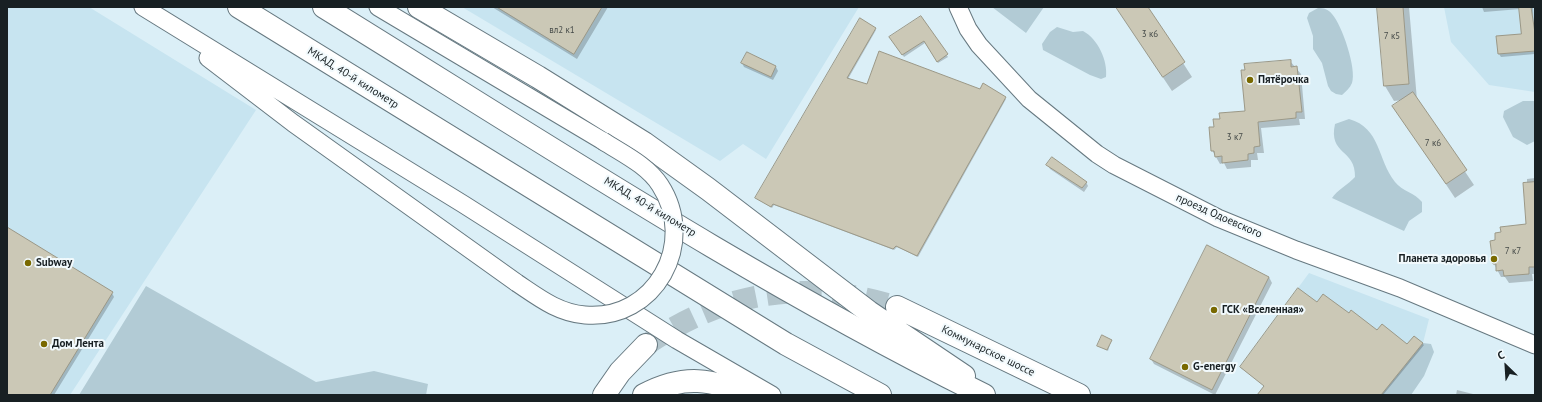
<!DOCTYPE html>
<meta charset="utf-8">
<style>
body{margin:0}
#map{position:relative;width:1542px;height:402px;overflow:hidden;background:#dbeff7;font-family:"PT Sans",sans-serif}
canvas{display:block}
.frame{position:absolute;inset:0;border:8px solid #182023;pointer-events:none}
.north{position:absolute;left:1486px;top:346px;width:40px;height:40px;-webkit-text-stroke:3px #f2fafd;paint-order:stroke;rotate:335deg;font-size:11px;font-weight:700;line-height:16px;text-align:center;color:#182023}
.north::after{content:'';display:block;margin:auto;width:14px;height:18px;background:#182023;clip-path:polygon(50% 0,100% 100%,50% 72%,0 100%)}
</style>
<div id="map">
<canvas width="1542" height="402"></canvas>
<div class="frame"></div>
<div class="north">С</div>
</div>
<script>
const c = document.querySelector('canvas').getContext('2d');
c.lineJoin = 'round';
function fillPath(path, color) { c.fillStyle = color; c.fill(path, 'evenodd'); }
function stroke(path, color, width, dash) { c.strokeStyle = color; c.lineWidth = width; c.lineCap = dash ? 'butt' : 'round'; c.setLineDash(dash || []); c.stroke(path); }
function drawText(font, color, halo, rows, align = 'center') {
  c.font = font + ' "PT Sans",sans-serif'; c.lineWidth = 4; c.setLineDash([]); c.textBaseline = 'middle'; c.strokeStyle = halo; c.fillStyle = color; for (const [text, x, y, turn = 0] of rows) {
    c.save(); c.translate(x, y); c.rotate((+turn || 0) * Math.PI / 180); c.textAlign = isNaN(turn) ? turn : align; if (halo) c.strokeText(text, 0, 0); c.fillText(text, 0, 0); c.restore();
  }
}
fillPath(new Path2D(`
 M7,7H89L256,110L70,395H7Z
 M462,7H859L766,159L743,144L720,161Z
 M1444,7H1535V92L1489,85L1451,42Z
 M1309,273L1429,319L1423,343L1381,395H1257L1264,385L1240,367Z`), '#c7e4f0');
fillPath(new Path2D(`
 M992,7H1044L1026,33Z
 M1318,8C1324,8 1328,9 1332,14C1342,25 1357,69 1352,83C1350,88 1346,91 1342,95L1336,94L1331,91L1328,86L1322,63L1313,49V36L1307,18L1309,13Z
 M1057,27L1073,32L1083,31C1098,39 1108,61 1106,77L1101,79L1090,75L1043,50L1042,44L1050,32Z
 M1523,101H1535V141L1527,145L1513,137L1503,117L1504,111Z
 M1349,119C1381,128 1377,159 1395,182C1402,191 1415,193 1422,202V212L1409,221L1404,231L1332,198C1337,190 1348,185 1355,177C1356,149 1328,155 1335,124Z
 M146,286L316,382L374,371L428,384L426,395H79Z
 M1423,343L1431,344L1434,352L1424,376L1411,395H1381Z`), '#b2cbd5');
fillPath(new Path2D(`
 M492,7H608L577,59Z
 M1116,7H1147L1192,77L1172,91Z
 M1378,7H1409L1417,100L1474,185L1455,198L1394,106L1403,100L1394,101L1385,86Z
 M1482,7H1535L1533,8L1535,54L1501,57L1499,54L1522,35L1520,9L1484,12Z
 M921,17L948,57L938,63L925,43L904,57L891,37Z
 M876,29V30L848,79L868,86L980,90L1006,99L918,257L897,247L894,250L774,205L772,208L756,198Z
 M747,53L776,67L778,71L773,80L744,67L742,63Z
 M1290,61L1301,74L1305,119H1299L1300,125L1261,128L1264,153H1257L1258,160H1251V167L1227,169L1224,163L1220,164L1212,150L1215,127L1221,120L1246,112Z
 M1048,165L1086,182L1088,186L1084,192L1050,169Z
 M1535,178V274H1532L1533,281L1509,283L1505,277H1501L1494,264L1491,242L1496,241L1527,225V179Z
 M7,228L112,293L114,297L54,395H7Z
 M1269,277L1272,283L1215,395L1154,364L1151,359Z
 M1317,303L1349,315L1408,346L1415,337L1424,345L1383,395H1259L1265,386L1241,368Z
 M1111,341L1108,351L1099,346Z
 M1457,390L1477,395H1456Z`), '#0003');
const building = new Path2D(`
 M497,7H602L574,54Z
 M1116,7H1148L1185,62L1163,77Z
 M1377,7H1403L1409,84L1384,86Z
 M1519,7H1531L1535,33V51L1498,54L1496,36L1521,34Z
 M921,16L948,54L937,62L924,41L902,55L889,37Z
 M860,18L876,28L847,78L867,84L879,51L980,89L983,83L1006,97L917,256L896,246L893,249L773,204L771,207L755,198Z
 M747,52L776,66L771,77L741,63Z
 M1291,60V67L1297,66L1302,112H1296V118L1258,122L1260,146L1254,147V153L1248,154V160L1222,163V156L1215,157L1214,151H1211L1209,127H1214L1213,119H1220L1219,113L1245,111L1241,70H1245L1244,64Z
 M1413,92L1467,170L1446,184L1392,106Z
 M1052,157L1087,182L1082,188L1046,165Z
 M1535,182V267H1529V274L1504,276L1503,270L1496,271V264H1493L1490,241L1495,240V233L1501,232L1500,227L1526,224L1523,183Z
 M7,227L113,292L50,395H7Z
 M1207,245L1269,277L1212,390L1150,359Z
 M1298,288L1317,302L1323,294L1349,313L1351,310L1377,330L1382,324L1407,344L1414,336L1423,343L1381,395H1257L1264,386L1240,367Z
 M1102,335L1112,340L1107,350L1097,346Z`);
fillPath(building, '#cbc8b6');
stroke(building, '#9b9887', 1);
stroke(new Path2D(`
 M646,345C725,291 805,278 897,307`), '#b4c6cd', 22, [22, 11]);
const minor = new Path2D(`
 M143,7L463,204L677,340L772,395
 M378,7L603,141
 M958,7L968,29L979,45L1029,99L1097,154L1114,165L1218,218L1296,250L1400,288L1535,345
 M208,58L293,123L517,283`);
const major = new Path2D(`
 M419,7L538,77L644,143L708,189L869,312L964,376
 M897,307L1079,395
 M604,395L620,372L646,345
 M644,395C686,373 710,380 752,395`);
const highway = new Path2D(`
 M239,7L786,344L880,395
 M324,7C541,141 755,282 984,395`);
stroke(minor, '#677981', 19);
stroke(major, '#677981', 24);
stroke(highway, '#677981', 24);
stroke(minor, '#fff', 17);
stroke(major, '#fff', 22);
stroke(highway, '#fff', 22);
const minorBridge = new Path2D(`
 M517,283C538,297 558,313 585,315C655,321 698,243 660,185C647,165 623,154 603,141`);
stroke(minorBridge, '#677981', 19, []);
stroke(minorBridge, '#fff', 17);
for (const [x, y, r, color] of [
 [1250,80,4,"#796900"],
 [1494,259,4,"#796900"],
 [28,263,4,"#796900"],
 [1214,310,4,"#796900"],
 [44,344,4,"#796900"],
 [1185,367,4,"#796900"]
]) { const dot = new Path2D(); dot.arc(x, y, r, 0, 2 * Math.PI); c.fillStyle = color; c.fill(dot); stroke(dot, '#f2fafd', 1.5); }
drawText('9px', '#454a48', null, [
 ["вл2 к1",562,30],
 ["3 к6",1150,34],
 ["7 к5",1392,36],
 ["3 к7",1235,137],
 ["7 к6",1433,143],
 ["7 к7",1513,251]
]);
drawText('11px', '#182023', '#f2fafd', [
 ["МКАД, 40-й километр",353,78,32],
 ["МКАД, 40-й километр",650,207,31],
 ["проезд Одоевского",1219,216,24],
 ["Коммунарское шоссе",988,351,26]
]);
drawText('bold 11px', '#182023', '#f2fafd', [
 ["Пятёрочка",1258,80],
 ["Планета здоровья",1486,259,"right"],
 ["Subway",36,263],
 ["ГСК «Вселенная»",1222,310],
 ["Дом Лента",52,344],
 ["G-energy",1193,367]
], 'left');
</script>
